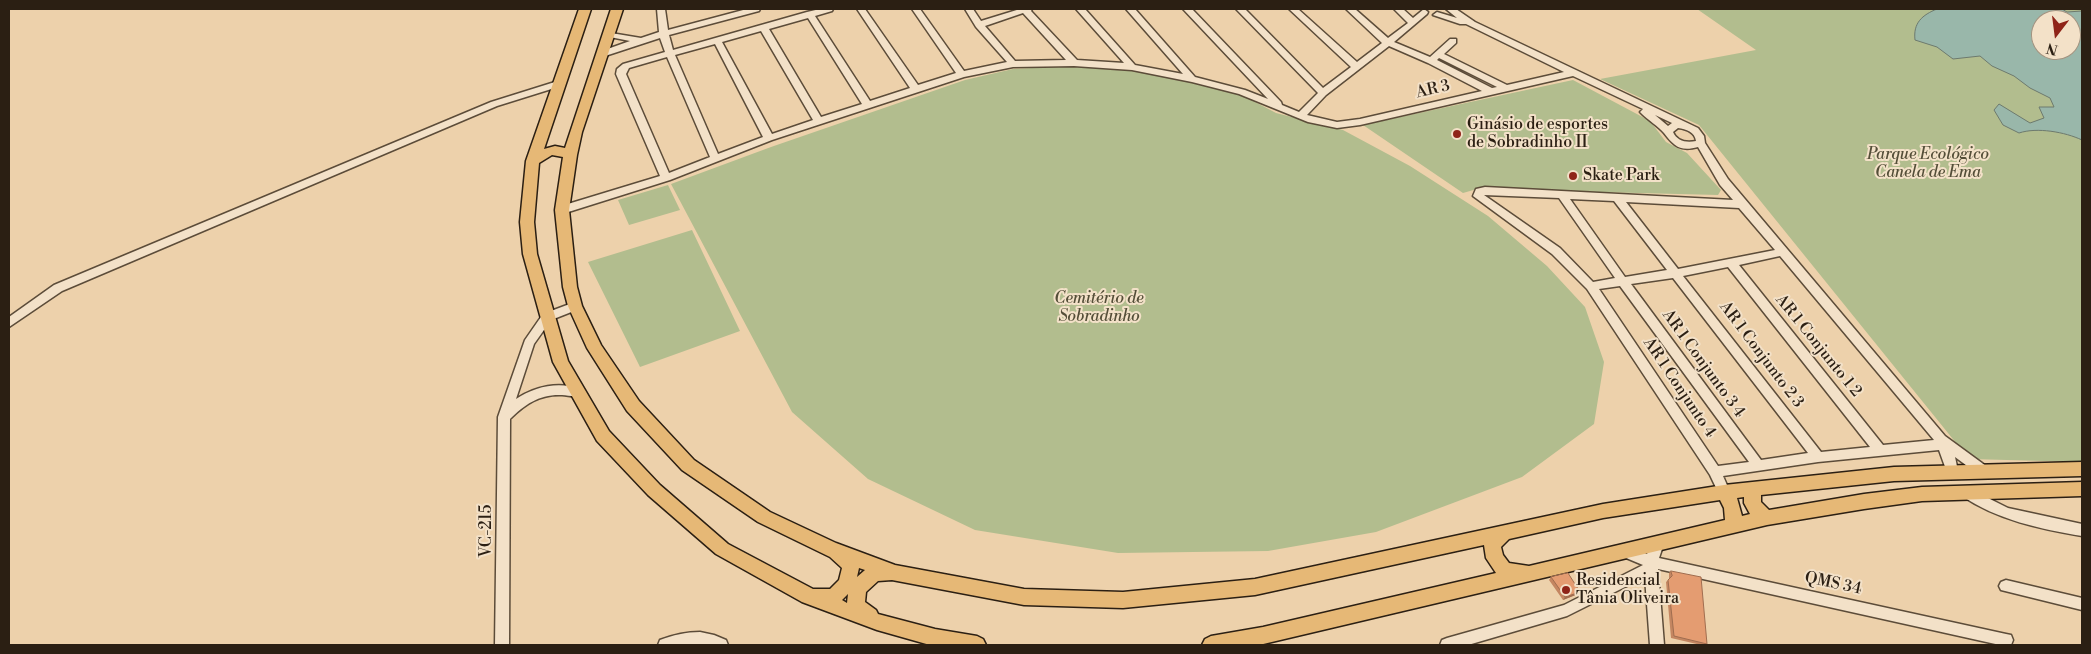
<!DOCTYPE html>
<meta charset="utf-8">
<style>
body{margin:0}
#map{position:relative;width:2091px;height:654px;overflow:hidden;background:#edd1ab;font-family:"Libre Bodoni",serif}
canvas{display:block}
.frame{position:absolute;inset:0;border:10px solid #2b1f13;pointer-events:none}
.north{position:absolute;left:2031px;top:10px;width:50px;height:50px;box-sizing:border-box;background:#f3e1c8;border:1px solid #a39380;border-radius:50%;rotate:195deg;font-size:14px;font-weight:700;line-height:20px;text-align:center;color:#2b1f13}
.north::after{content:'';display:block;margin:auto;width:18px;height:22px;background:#8f2418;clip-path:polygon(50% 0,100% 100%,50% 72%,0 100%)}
</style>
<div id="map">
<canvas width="2091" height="654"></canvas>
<div class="frame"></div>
<div class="north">N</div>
</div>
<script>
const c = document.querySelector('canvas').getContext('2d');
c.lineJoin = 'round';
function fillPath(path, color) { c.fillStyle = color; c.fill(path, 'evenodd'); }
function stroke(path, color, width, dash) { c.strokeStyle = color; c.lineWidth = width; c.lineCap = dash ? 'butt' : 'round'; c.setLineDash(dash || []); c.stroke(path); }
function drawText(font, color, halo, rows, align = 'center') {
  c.font = font + ' "Libre Bodoni",serif'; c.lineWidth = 4; c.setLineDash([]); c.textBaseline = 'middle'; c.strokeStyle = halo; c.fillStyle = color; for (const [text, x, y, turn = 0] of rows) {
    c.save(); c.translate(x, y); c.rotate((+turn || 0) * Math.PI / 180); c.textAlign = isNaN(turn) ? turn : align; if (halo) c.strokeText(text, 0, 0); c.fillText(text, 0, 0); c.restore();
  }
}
fillPath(new Path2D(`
 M1697,9H2082V462L1969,459L1699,125L1600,79L1756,50ZM2041,20H2071V50H2041Z
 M1069,66L1130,70L1184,80L1242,95L1276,113L1343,130L1410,166L1488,216L1547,266L1585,307L1604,362L1594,424L1522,477L1376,532L1268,551L1118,553L975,530L868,479L792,412L671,184L771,147L965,80L1013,69Z
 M1573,80L1650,121L1666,142L1687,153L1721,190L1718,195L1477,189L1463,193L1363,125Z
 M668,185L680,210L629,225L618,200Z
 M692,230L740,331L640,367L588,262Z`), '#b2bd8e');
const water = new Path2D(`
 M1937,9H2062L2067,12L2082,11V140C2065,132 2037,127 2019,133L2003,125L1994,110L1999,104L2030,123L2044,118L2039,107H2054L2050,98L2030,88L2014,76L1992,66L1980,56L1953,59L1937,47L1915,40C1913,23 1922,15 1937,9ZM2041,20H2071V50H2041Z`);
fillPath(water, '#99b7aa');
stroke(water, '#6d7a6e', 1);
const minor = new Path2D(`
 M657,9H665L668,30L747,9H760L759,11L669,35L673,50L807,12L820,9H833L832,11L815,16L870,101L910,88L857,9H865L918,85L956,73L912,9H920L964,71L1007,62L976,27L965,9H973L981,21L1020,9H1032L1031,11L1077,60L1124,63L1076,9H1085L1135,65L1183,74L1126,9H1135L1195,77L1245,90L1268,99L1183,9H1192L1281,102L1282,105L1299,112L1318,93L1236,9H1245L1323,88L1351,67L1289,9H1298L1357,62L1382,43L1346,9H1355L1388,38L1408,23L1394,9H1403L1413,18L1424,9L1428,12L1427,14L1394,42L1430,57L1450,39H1456V43L1444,54L1507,85L1564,72L1466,24H1460L1433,15L1437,12L1457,18L1446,9H1456L1475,22L1698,128L1704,136L1705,143L1728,179L1945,436L1986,466L1988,470L1986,474L1982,475L1978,474L1955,457L1958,471L1956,475L1952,476L1948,475L1939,450L1818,462L1723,476L1730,492L1728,496L1724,497L1720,496L1710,475L1587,289L1552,254L1473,196L1476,189L1485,187L1733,200L1720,185L1698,147C1680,152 1674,146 1664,133C1658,126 1648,120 1642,114L1640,112L1643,109L1573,76L1360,125L1337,128L1308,122L1239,94L1192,82L1132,70L1074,66L1013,67L964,77L772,140L670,180L562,214L558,213L557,210L558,207L660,176L616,74L617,69L623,64L665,52L660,38L602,57L597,54L599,52L630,41L605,36V32L641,38L659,32ZM1023,13L1066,60L1015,61L985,26ZM808,18L862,104L821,117L769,29ZM761,31L813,120L772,134L722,42ZM715,44L763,137L718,154L675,55ZM1389,46L1428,63L1482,91L1360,119L1337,122L1307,115L1326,95ZM667,57L710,157L669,173L626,74L629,68ZM1439,58L1497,87L1492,88L1437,60ZM1655,115L1672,123L1668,126ZM1678,128C1686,129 1695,132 1696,141C1686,143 1677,141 1673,132ZM1484,195L1559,198L1615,278L1593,282L1560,248ZM1570,199L1614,201L1667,270L1625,277ZM1626,202L1739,208L1775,250L1678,269ZM1780,256L1934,440L1883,445L1739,265ZM1728,267L1870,447L1821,452L1683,276ZM1673,278L1808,453L1761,460L1631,284ZM1620,286L1749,462L1718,466L1599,289Z
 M558,81L563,84L561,86L497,106L62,291L9,327V317L54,285L491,102Z
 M575,302L581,306L579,309L551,320L534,344L516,399C535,386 559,381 581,389L583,392L581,395C575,398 568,395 562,395C540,394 525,404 510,419L509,645H495L498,417L525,340L543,314Z
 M1966,487L2008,508L2082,524V536C2040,529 1998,520 1962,496L1960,492L1962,488Z
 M1658,537L1663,539L1664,543L1659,558L2006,634L2011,635L2013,640L2011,645H2000L1658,569L1664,645H1650L1645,577L1567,616L1468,645H1440L1442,640L1447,638L1564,605L1643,565L1619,555L1618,551L1619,547L1624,545L1647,554L1653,539Z
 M2006,580L2082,598V610L2001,590L1999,586L2001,582Z
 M700,632L714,635L726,640L728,645H658L660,640C673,635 686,632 700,632Z`);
const major = new Path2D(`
 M579,9H591L544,149L555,146L565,148L611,9H623L582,132L577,155L569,210L577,287L582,306L601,345L639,401L694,460L770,512L836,543L895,565L1024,589L1123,592L1255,579L1603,504L1724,485L1894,467L2082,462V476L1894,481L1761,495V502L1769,510L1864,494L1922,487L2082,482V496L1922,501L1864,509L1767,525L1259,645H1202L1205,639L1211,636L1263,627L1496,573L1486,558L1484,545L1255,595L1123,608L1024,605L892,580L878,581L866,592L865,602L876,610L878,614L935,629L977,636L983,639L986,645H930L877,630L802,602L716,554L648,495L597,441L553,362L523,254L520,222L526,161ZM552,155L563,157L555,210L563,287L568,306L587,348L627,411L682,470L758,522L830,557L842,568L839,580L830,589H813L728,544L660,485L609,431L568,361L537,254L534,222L539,163ZM1744,497V503L1750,514L1742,516L1737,498ZM1720,500L1724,508L1725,520L1529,566L1509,563L1503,555L1501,547L1509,539L1603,518ZM859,568L865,570L857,577ZM848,594L847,603L842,600Z`);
stroke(minor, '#5c4c39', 3);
stroke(major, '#2b1f13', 3);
fillPath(minor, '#f3e1c8');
fillPath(major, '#e6b876');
fillPath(new Path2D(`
 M1671,571L1707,644L1705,645H1701L1671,638L1666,582L1669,579V573Z
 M1551,577L1580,592L1578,594L1563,600L1549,580Z`), '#c48661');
fillPath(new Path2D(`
 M1580,592L1578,594L1563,600L1565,597Z`), '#a06d4f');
const building = new Path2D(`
 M1671,571L1701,577L1707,644L1674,636L1668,580L1672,576Z
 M1568,573L1580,592L1565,597L1551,577Z`);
fillPath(building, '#e49c71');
stroke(building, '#a06d4f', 1);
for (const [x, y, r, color] of [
 [1457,134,5,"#8f2418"],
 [1573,176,5,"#8f2418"],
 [1566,590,5,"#8f2418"]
]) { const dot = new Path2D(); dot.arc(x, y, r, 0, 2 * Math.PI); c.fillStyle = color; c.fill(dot); stroke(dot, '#f3e1c8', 2); }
drawText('16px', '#2b1f13', '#f3e1c8', [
 ["AR 3",1433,90,-13],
 ["AR 1 Conjunto 1 2",1818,346,51],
 ["AR 1 Conjunto 2 3",1761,355,53],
 ["AR 1 Conjunto 3 4",1703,364,54],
 ["AR 1 Conjunto 4",1679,388,56],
 ["VC-215",487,531,-90],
 ["QMS 34",1833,584,12]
]);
drawText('16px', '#2b1f13', '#f3e1c8', [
 ["Ginásio de esportes",1467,125],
 ["de Sobradinho II",1467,143],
 ["Skate Park",1583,176],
 ["Residencial",1576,581],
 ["Tânia Oliveira",1576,599]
], 'left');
drawText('italic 16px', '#544e38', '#f3e1c8', [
 ["Parque Ecológico",1928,155],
 ["Canela de Ema",1928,173],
 ["Cemitério de",1099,299],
 ["Sobradinho",1099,317]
]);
</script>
